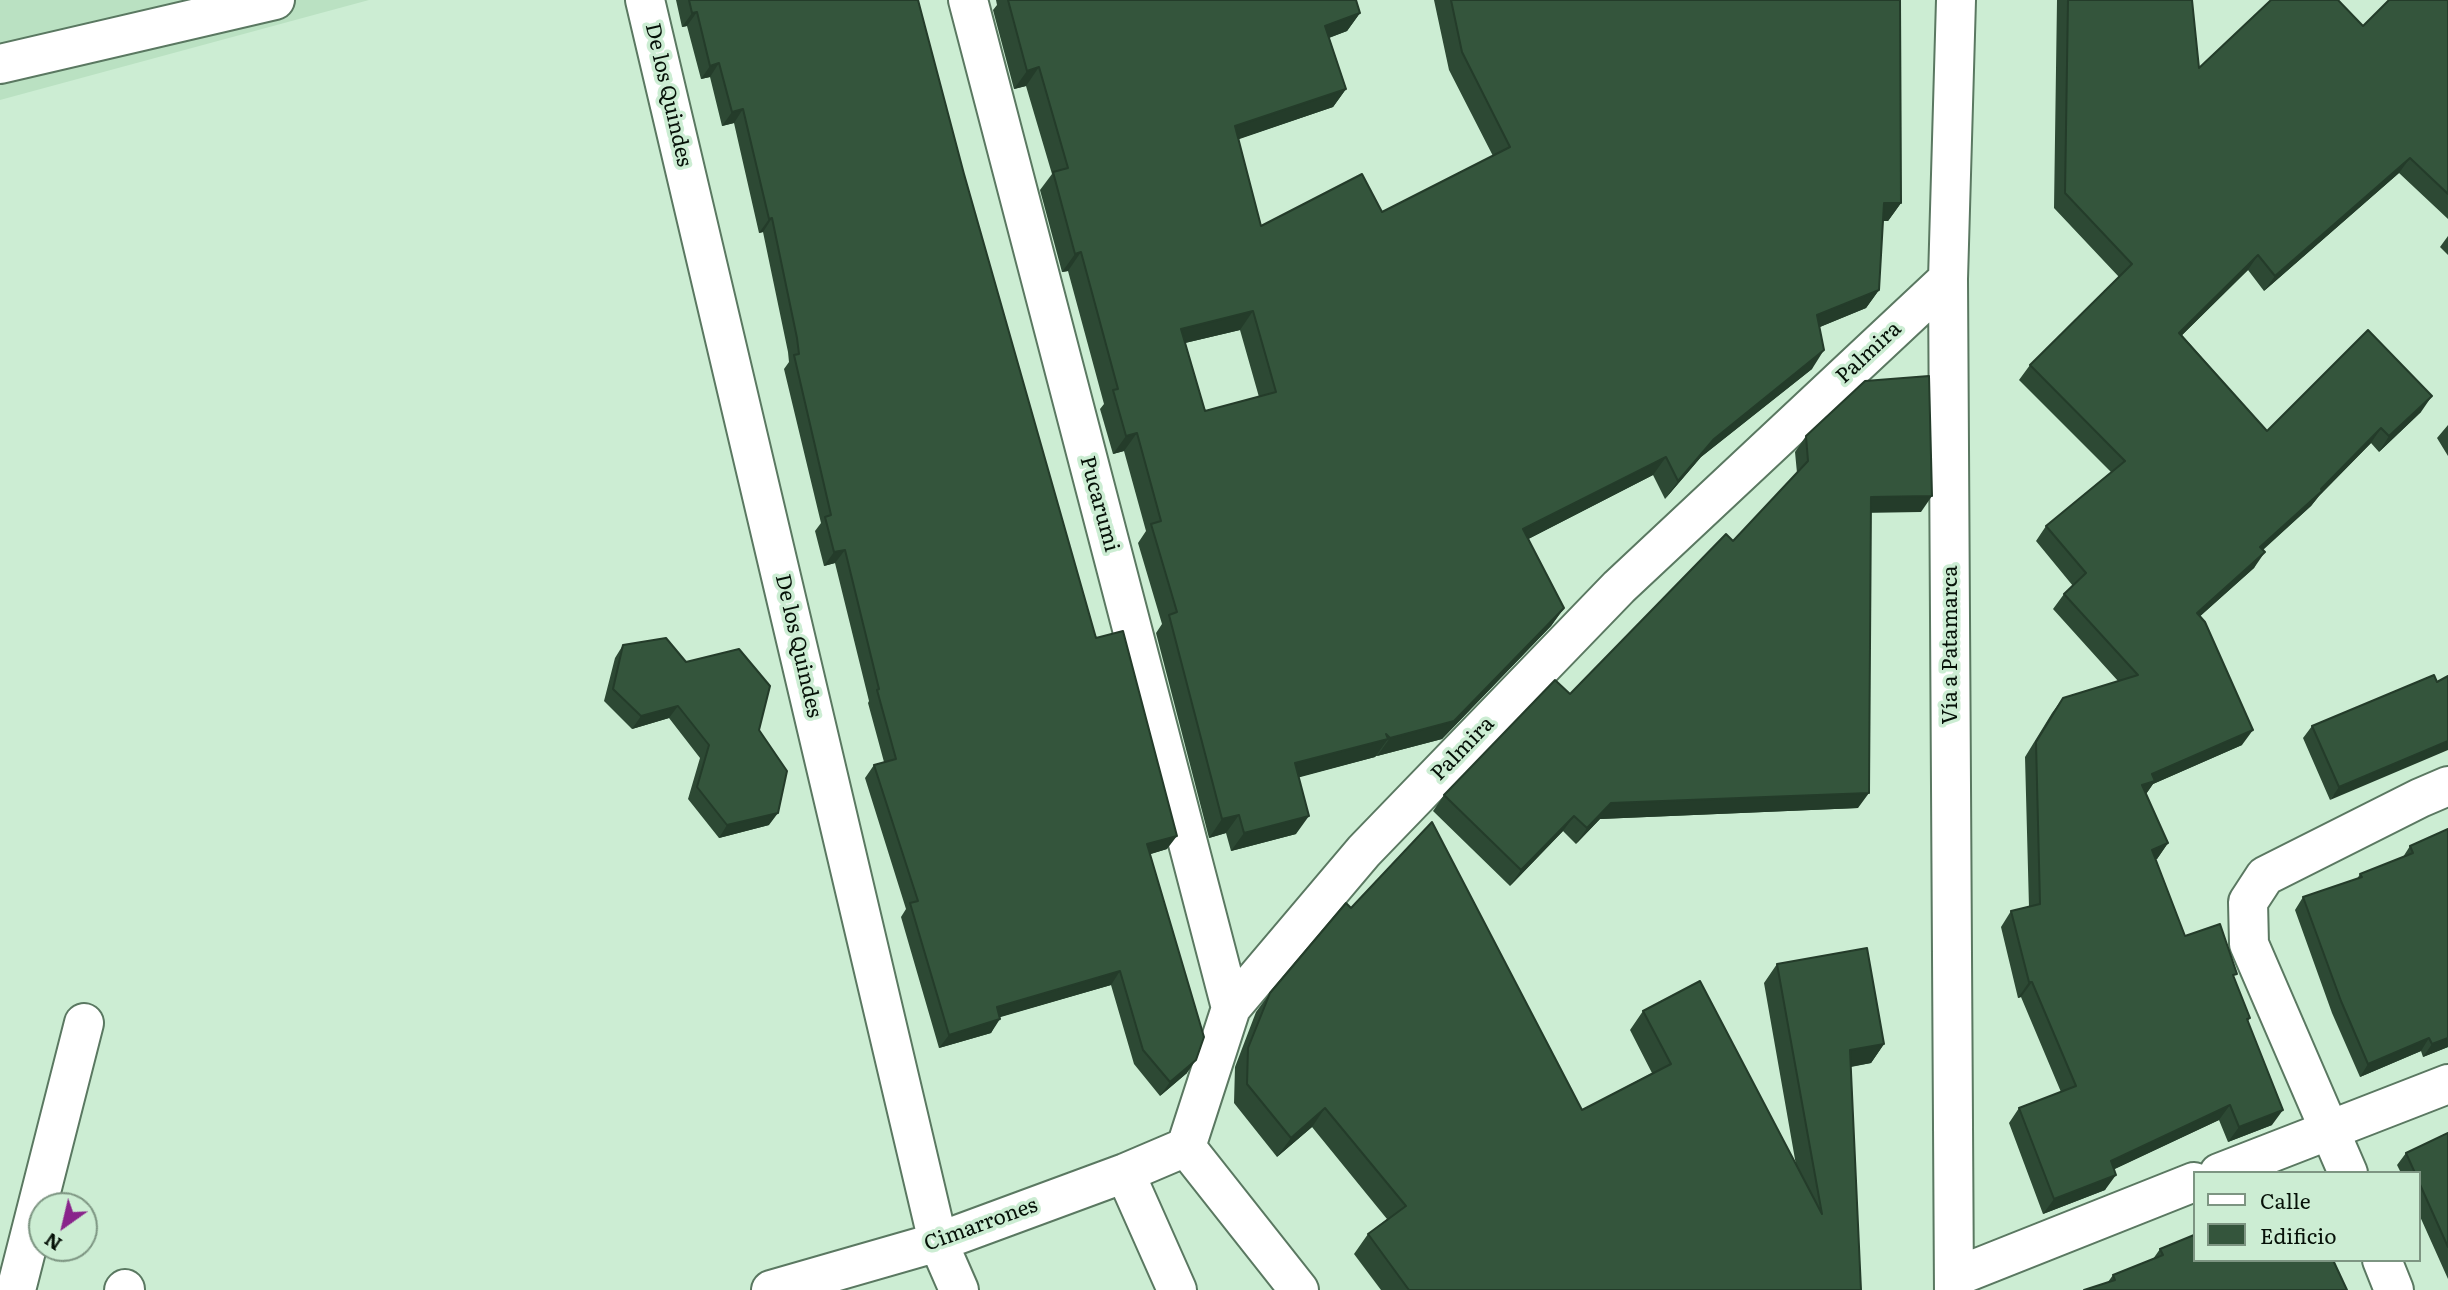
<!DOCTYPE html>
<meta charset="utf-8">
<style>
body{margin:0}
#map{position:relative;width:2448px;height:1290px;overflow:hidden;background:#ccedd3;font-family:Literata,serif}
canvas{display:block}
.legend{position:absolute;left:2193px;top:1171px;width:228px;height:91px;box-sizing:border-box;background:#ccedd3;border:2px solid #7d9582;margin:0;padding:9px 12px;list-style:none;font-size:21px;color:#061108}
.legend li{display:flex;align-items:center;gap:14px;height:35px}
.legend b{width:35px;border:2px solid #7d9582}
.north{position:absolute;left:28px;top:1192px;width:70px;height:70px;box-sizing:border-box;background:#ccedd3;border:2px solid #7d9582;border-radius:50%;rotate:214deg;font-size:19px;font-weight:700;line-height:28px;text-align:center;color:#061108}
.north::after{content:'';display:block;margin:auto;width:24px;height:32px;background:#89248b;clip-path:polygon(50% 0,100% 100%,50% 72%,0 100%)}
</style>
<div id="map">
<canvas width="2448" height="1290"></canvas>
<ul class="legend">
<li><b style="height:9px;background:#fff"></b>Calle</li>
<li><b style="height:19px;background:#34553c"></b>Edificio</li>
</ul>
<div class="north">N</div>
</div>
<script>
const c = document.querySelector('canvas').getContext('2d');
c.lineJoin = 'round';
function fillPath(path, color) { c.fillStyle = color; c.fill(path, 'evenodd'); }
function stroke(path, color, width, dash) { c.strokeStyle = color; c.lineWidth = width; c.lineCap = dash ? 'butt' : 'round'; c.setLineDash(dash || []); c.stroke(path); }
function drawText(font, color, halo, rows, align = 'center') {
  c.font = font + ' Literata,serif'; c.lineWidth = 7; c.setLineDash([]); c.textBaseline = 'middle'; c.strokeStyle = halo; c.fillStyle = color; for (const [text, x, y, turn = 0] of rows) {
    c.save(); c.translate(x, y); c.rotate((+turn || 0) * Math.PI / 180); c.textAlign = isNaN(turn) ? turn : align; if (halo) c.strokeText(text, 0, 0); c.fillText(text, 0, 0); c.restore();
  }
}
fillPath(new Path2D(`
 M0,0H369L0,100Z`), '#bae1c2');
const minor = new Path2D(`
 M645,0L938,1242L959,1290
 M968,0L1231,1008
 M0,64L275,0
 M1186,1147L1231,1008L1364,851L1619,587L1948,279
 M1186,1147L1299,1290
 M1125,1173L1177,1290
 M2219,1173L2448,1084
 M2348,1173L2249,944L2248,902L2265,876L2420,798L2448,786
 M2382,1260L2394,1290
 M1955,1277L2194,1182
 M16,1290L84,1023
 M124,1290L125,1289
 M771,1290L938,1242L1125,1173L1186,1147
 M1954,1290L1948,279L1956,0`);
stroke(minor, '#5a7861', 42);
stroke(minor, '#fff', 38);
fillPath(new Path2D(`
 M676,0H918L964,174L1096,638L1167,849L1150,854L1187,1073L1160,1096L1134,1064L1111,985L999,1017L991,1033L939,1048L901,917L906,909L865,778L874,765L884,762L868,703L869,701L835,563L824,566L815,531L821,523L784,369L789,362L788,352L763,232L759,233L734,123L722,126L710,77L701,79L687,26L682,27Z
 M996,0H1356L1360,13L1347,31L1329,38L1346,89L1333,107L1238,139L1261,226L1382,212L1493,156L1449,70L1434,0H1900L1901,203L1888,221H1883L1879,290L1866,308L1820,327L1812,369L1701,457L1665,499L1653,475L1528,539L1564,608L1551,626L1442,739L1377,756H1376L1375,757L1298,777L1296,834L1231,851L1226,833L1209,838L1156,633L1162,624L1138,543L1146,531L1124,451L1113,454L1100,409L1104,404L1068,271L1062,272L1040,190L1052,174L1026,86L1014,89L993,10L997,5ZM1240,330L1259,397L1205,411L1185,343Z
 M2057,0H2192L2199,68L2363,26L2448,0V219L2399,173L2264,291L2248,270L2182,335L2267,431L2421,412L2379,452L2371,443L2319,496L2311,506L2263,550L2254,568L2200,616L2242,745L2153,784L2146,794L2168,843L2157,859H2155L2185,936L2234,978L2250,1018L2248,1021L2272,1125L2228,1142L2219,1120L2114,1169L2105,1190L2043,1214L2009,1123L2019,1108L2061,1092L2021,997L2018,998L2001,927L2011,911L2029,907L2025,757L2052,713L2063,698L2118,681L2053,609L2064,594L2073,586L2036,541L2046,526L2111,472L2019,380L2030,365L2119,277L2054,208Z
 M2448,236V255L2440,247Z
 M2448,425V456L2437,438Z
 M1806,436L1921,512H1871L1858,808L1600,819L1576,844L1563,831L1510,886L1433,811L1444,795L1570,694L1733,541L1797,473L1795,452Z
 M623,645L686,662L759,730L769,825L719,838L688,799L700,758L669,718L632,729L604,701L615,658Z
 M2434,675L2330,800L2303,738L2312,726Z
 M2448,829V1047L2423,1057L2421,1051L2360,1077L2332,1013L2295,910L2303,897L2357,879L2360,874L2403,857L2410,846Z
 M1777,964L1884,1044L1871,1063L1851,1067L1861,1290H1381L1354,1254L1368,1234L1387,1219L1312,1127L1277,1157L1234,1103L1235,1067L1256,1012L1270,993L1582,1110L1652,1073L1630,1030L1643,1011L1796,1165L1764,983Z
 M2448,1133V1279L2418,1212V1173H2401L2397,1165L2406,1153Z
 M2160,1249L2347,1290L2108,1282L2113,1275L2153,1259Z`), '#2d4934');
fillPath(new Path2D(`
 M697,12L687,26L682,27L692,13Z
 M1360,13L1347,31L1312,44L1325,26Z
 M719,63L710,77L701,79L710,66Z
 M1039,67L1026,86L1014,89L1027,71Z
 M1346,89L1333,107L1222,145L1235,126Z
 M743,109L734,123L722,126L732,112Z
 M2410,158L2399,173L2264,291L2275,276Z
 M1884,203H1901L1888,221H1872Z
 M772,218L763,232L759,233L769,219Z
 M1081,252L1068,271L1062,272L1075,254Z
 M2258,255L2248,270L2169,348L2179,333Z
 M1879,290L1866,308L1805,333L1817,315Z
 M1253,311L1240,330L1168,347L1181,329Z
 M1824,350L1812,369L1701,457L1665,499L1678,481L1714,439Z
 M2432,396L2421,412L2379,452L2389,436Z
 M2381,428L2371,443L2319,496L2311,506L2249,562L2260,547L2321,489Z
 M1137,433L1124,451L1113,454L1126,436Z
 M1666,457L1653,475L1511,548L1523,529Z
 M1932,496L1921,512L1860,513L1871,497Z
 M845,550L835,563L824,566L834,552Z
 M2265,552L2254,568L2187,628L2197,613Z
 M1564,608L1551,626L1442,739L1377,756L1390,738Z
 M678,706L669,718L632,729L641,716Z
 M2253,730L2242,745L2153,784L2144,797L2142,785L2152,774Z
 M1388,739L1375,757L1282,782L1295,763Z
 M2448,741V750L2330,800L2339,787Z
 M1869,793L1858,808L1600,819L1576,844L1587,828L1611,803Z
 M778,813L769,825L719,838L727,825Z
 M1239,815L1226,833L1209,838L1222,819Z
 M1309,816L1296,834L1231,851L1244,833Z
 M1574,816L1563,831L1510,886L1521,870Z
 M1177,836L1167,849L1138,858L1147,844Z
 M2168,843L2157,859L2141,866L2152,850Z
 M1120,971L1111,985L987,1021L997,1007Z
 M2029,982H2032L2021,997L2018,998Z
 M1000,1019L991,1033L939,1048L949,1035Z
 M2429,1038L2421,1051L2360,1077L2368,1064Z
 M2448,1038V1047L2423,1057L2432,1044Z
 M1884,1044L1871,1063L1837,1069L1850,1050Z
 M1196,1060L1187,1073L1160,1096L1170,1082Z
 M2230,1105L2219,1120L2100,1176L2111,1161Z
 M1325,1108L1312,1127L1277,1157L1291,1138Z
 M2283,1110L2272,1125L2228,1142L2239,1127Z
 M2116,1175L2105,1190L2043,1214L2054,1199Z`), '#243c2a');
const building = new Path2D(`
 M689,0H918L964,174L1096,638L1123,631L1177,836L1147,844L1204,1037L1196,1060L1170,1082L1143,1050L1120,971L997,1007L1000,1019L949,1035L910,903L918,901L874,765L896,759L877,690L879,689L845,550L834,552L825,517L831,515L794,355L799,354L797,338L772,218L769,219L743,109L732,112L719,63L710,66L697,12L692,13Z
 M1008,0H1356L1360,13L1325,26L1346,89L1235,126L1261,226L1362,174L1382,212L1510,147L1462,52L1451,0H1900L1901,203H1884L1879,290L1817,315L1824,350L1714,439L1678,481L1666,457L1523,529L1564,608L1454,721L1390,738L1386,734L1388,739L1295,763L1309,816L1244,833L1239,815L1222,819L1169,615L1177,612L1151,524L1161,521L1137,433L1126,436L1113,390L1118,389L1081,252L1075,254L1053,172L1068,168L1039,67L1027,71ZM1253,311L1276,392L1205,411L1181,329Z
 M2068,0H2192L2199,68L2271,0H2338L2363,26L2389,0H2448V194L2410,158L2275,276L2258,255L2179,333L2267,431L2368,330L2432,396L2389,436L2381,428L2321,489L2322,491L2260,547L2265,552L2197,613L2205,622L2253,730L2152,774L2155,781L2142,785L2168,843L2152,850L2185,936L2220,924L2237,974L2233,975L2250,1018L2247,1019L2283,1110L2239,1127L2230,1105L2111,1161L2116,1175L2054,1199L2019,1108L2076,1086L2032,982H2029L2011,911L2040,904L2036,742L2063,698L2138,675L2064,594L2086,573L2046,526L2125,461L2030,365L2132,264L2065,193Z
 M1929,376L1932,496L1871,497L1869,793L1611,803L1587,828L1574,816L1521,870L1444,795L1555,680L1570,694L1726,534L1733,541L1808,461L1806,436L1865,381Z
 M666,638L686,662L739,649L770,686L759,730L787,771L778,813L727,825L697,787L709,745L678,706L641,716L613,689L623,645Z
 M2434,675L2437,682L2448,676V741L2339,787L2312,726Z
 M1432,822L1582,1110L1671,1064L1643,1011L1700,981L1822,1214L1777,964L1867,948L1884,1044L1850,1050L1861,1290H1409L1368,1234L1406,1206L1325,1108L1291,1138L1247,1084L1248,1048L1270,993L1346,903L1351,908Z
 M2448,829V1038L2432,1044L2429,1038L2368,1064L2341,1001L2303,897L2362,877L2360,874L2413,853L2410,846Z
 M2448,1133V1247L2418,1180V1173H2415L2406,1153Z
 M2194,1235V1260H2333L2347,1290H2084L2115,1280L2113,1275L2163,1255L2160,1249Z`);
fillPath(building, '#34553c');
stroke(building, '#243c2a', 2);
drawText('21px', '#061108', '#ccedd3', [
 ["De los Quindes",668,95,77],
 ["Palmira",1869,353,-43],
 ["Pucarumi",1099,504,75],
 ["Vía a Patamarca",1951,645,-90],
 ["De los Quindes",798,646,77],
 ["Palmira",1463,749,-46],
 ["Cimarrones",981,1225,-20]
]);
</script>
